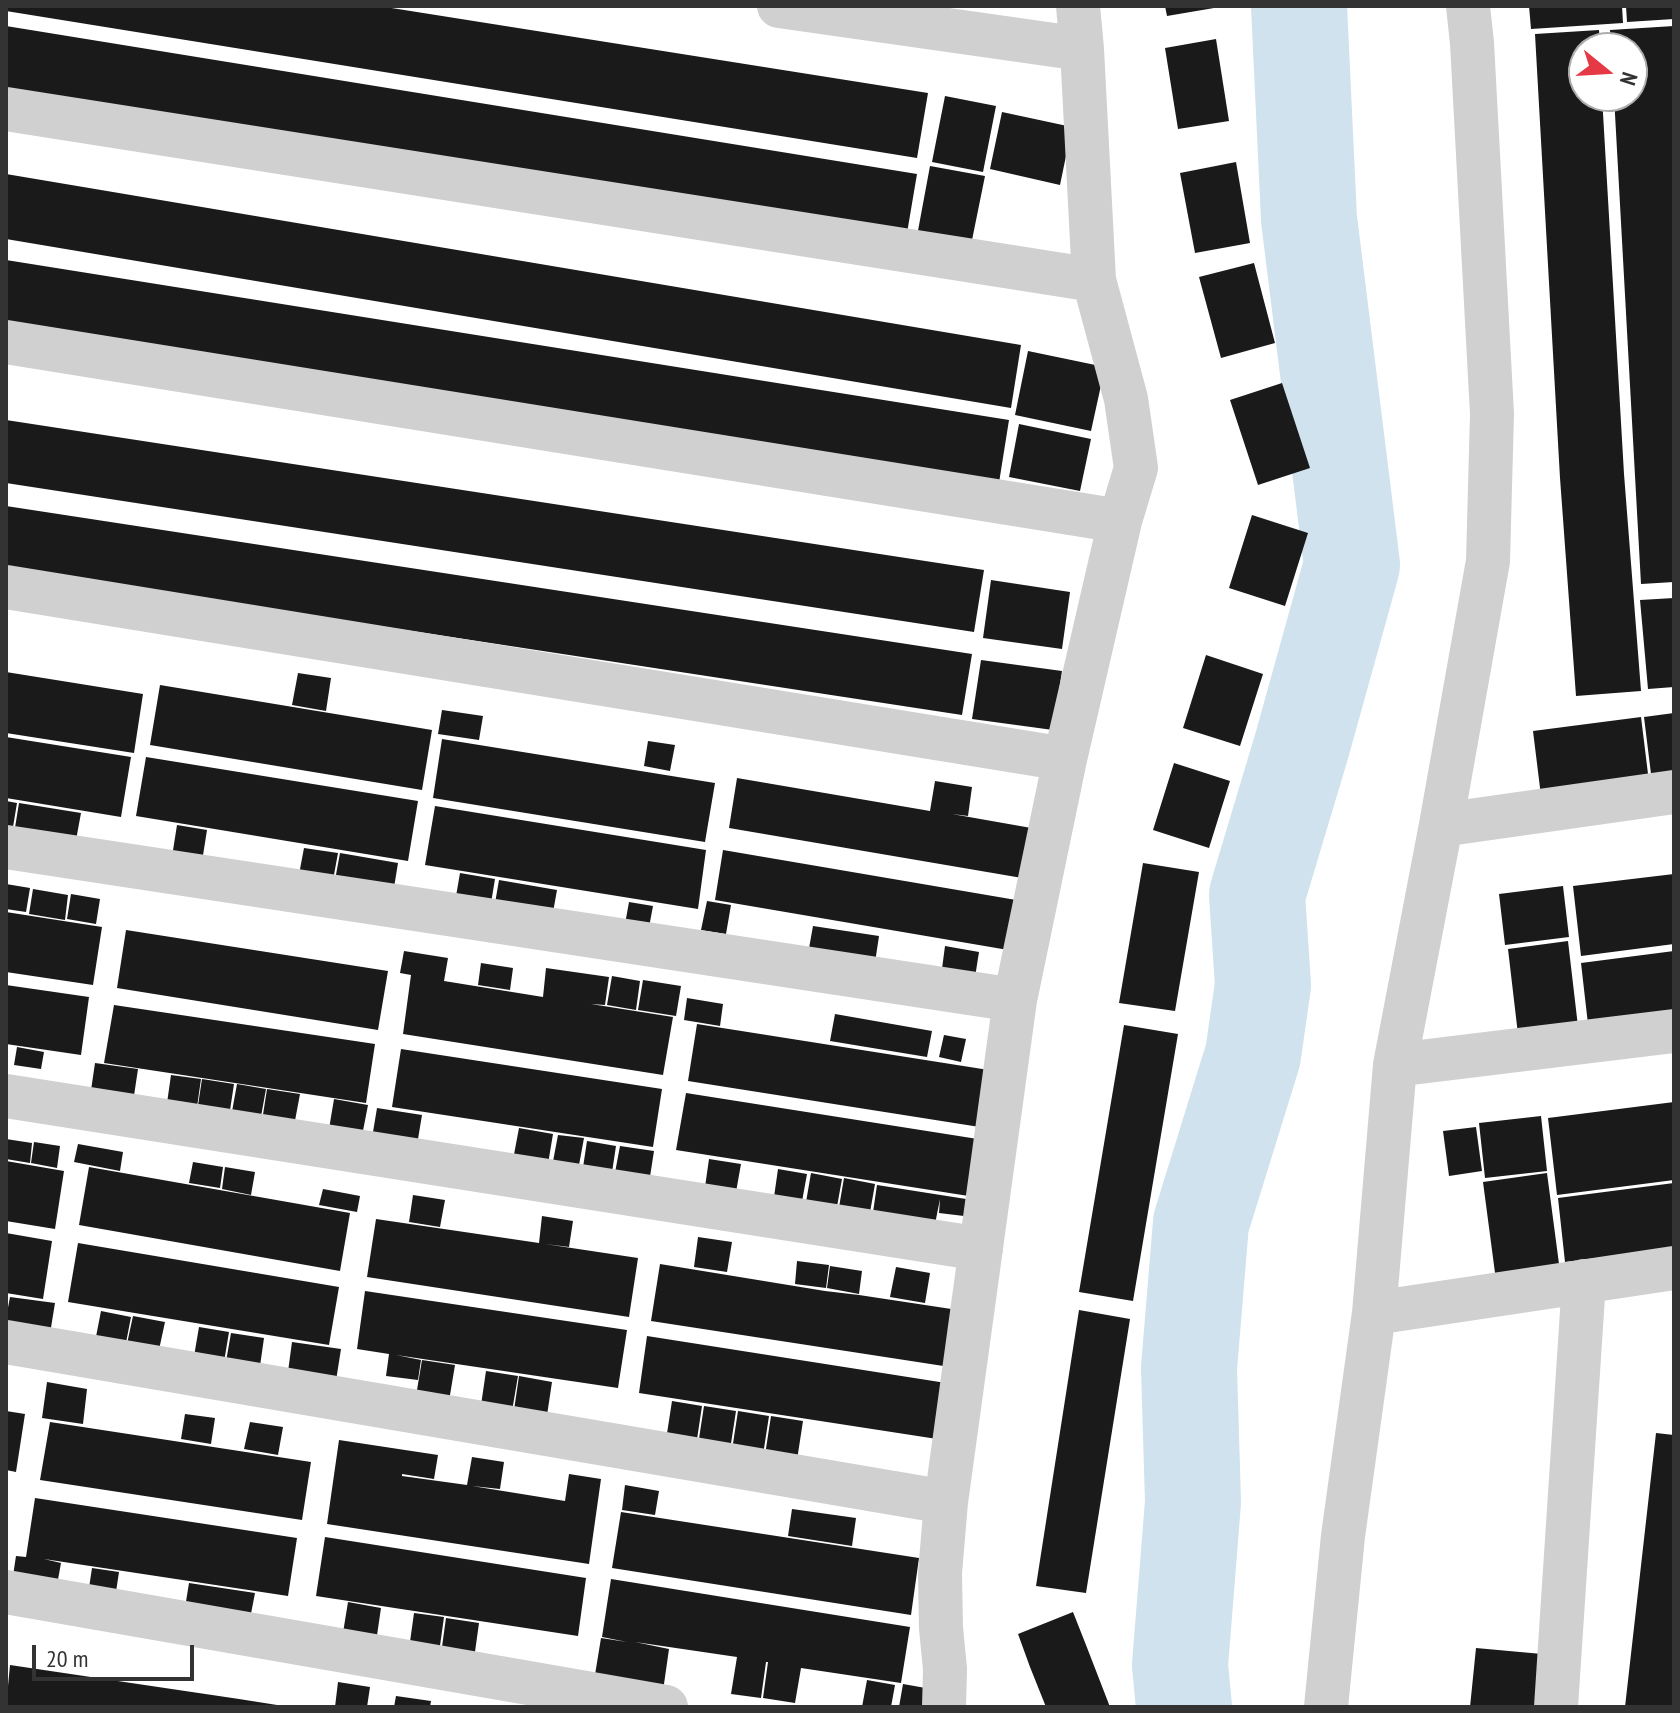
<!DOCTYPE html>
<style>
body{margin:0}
#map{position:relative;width:1680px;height:1713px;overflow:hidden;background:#fff;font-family:"PT Sans Narrow",sans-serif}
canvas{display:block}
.frame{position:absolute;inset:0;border:8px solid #333;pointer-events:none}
.north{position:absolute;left:1568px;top:32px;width:80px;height:80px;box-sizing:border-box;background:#fff;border:2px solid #adadad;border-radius:50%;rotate:108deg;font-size:22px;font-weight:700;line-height:32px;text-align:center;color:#333}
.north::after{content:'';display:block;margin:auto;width:28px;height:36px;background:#e63946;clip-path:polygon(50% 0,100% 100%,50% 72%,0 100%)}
.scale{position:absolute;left:32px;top:1645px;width:162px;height:36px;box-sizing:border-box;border:4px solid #333;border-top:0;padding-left:10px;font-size:24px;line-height:28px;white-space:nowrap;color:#333;-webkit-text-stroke:6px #fff;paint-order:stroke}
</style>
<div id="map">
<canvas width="1680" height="1713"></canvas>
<div class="frame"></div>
<div class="north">N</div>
<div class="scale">20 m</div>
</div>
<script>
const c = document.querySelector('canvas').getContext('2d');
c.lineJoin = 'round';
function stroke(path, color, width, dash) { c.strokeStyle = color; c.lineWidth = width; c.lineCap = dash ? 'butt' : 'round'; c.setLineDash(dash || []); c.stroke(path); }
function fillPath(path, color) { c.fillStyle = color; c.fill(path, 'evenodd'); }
stroke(new Path2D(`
 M1184,1707L1180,1665L1193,1502L1189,1368L1201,1223L1253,1055L1263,985L1257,895L1302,745L1352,565L1309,219L1299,6`), '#cfe2ee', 96);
fillPath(new Path2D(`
 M6,6H379L928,93L917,158L6,11Z
 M1165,6H1214V8L1167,16Z
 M1529,6H1622L1623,23L1531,29Z
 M1626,6H1674V19L1627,22Z
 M6,26L917,174L906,239L6,93Z
 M1674,26V582L1641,584L1614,96H1632V48H1611L1610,30Z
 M1599,30L1600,48H1584V96H1602L1624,474L1641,691L1576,696L1560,478L1535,34Z
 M1216,39L1229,121L1178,129L1165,48Z
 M945,96L996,106L983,172L932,162Z
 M1002,112L1072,127L1060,185L990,169Z
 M1236,162L1250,243L1195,253L1180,173Z
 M930,166L985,176L971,245L917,236Z
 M6,174L1021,345L1011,408L6,239Z
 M6,260L1009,420L998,489L6,331Z
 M1254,263L1275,343L1221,358L1199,277Z
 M1028,351L1105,367L1091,431L1015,415Z
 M1282,383L1310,468L1258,485L1230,400Z
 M6,420L984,570L974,632L6,483Z
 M1019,424L1091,439L1080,491L1009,477Z
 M6,506L972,654L962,715L6,569Z
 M1252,515L1308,533L1285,606L1229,588Z
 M991,580L1070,592L1062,649L983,638Z
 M1674,598V687L1648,689L1640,600Z
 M1206,655L1263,674L1240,746L1183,728Z
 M981,660L1062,671L1053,730L972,719Z
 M6,672L143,694L134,753L6,733Z
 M298,673L331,678L326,711L292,705Z
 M160,685L432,730L422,790L150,745Z
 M442,710L483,716L479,740L438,734Z
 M1674,713V779L1652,782L1644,717Z
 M1641,717L1649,782L1541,796L1533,731Z
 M6,737L131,757L121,817L6,798Z
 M442,739L715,783L705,842L433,798Z
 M648,741L675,745L670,771L644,766Z
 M146,757L418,801L408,861L136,816Z
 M1174,763L1230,781L1209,848L1153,830Z
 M737,778L930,811L935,781L972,787L968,816L952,814L1037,829L1028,879L729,828Z
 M6,801L17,803L10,845L6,844Z
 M19,803L81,813L74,851L13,840Z
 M435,806L706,850L698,909L425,865Z
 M177,825L207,830L201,868L171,863Z
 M304,848L338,853L331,891L297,885Z
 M723,850L1022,901L1014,951L715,900Z
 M340,853L398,863L392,900L333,891Z
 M1143,863L1199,872L1175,1011L1119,1003Z
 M460,873L495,879L490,909L455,902Z
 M1674,874V944L1581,956L1573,886Z
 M499,880L557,890L552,918L494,909Z
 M6,884L30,888L26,912L6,909Z
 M1563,886L1569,937L1505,945L1499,894Z
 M33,889L68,895L65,920L29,914Z
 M71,894L100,899L96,924L67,919Z
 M707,901L731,905L726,934L701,930Z
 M629,902L653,906L647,938L623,935Z
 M6,912L102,927L93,985L6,972Z
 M813,926L879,936L873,976L806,965Z
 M126,930L388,971L378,1030L117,988Z
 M1568,941L1579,1035L1519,1043L1508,949Z
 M945,946L979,952L973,990L940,984Z
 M404,951L448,958L444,981L543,997L546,968L609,977L605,1005L591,1004L673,1017L663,1075L403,1034L411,975L400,973Z
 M1674,951V1023L1589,1033L1581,963Z
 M481,963L513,968L510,990L478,985Z
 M612,976L640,981L636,1010L607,1005Z
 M643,980L681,986L676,1016L638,1010Z
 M6,985L89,997L81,1055L6,1044Z
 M687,998L723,1004L720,1026L684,1020Z
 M114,1005L375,1044L366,1103L104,1063Z
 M835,1014L932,1031L927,1057L830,1041Z
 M697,1024L995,1071L986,1128L688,1081Z
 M1124,1025L1178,1034L1133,1301L1079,1292Z
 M944,1035L966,1039L961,1062L939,1057Z
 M17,1047L44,1052L41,1069L14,1065Z
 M401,1049L662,1089L653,1147L392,1107Z
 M95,1063L138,1069L132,1109L89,1104Z
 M171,1075L201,1079L196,1114L166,1110Z
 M202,1079L234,1084L229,1117L197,1112Z
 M237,1084L266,1089L260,1122L231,1117Z
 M267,1089L300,1094L294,1126L262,1121Z
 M686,1093L984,1140L975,1197L676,1150Z
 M334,1099L368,1105L361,1141L328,1135Z
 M1674,1102V1180L1557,1195L1548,1118Z
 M377,1108L422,1115L416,1151L371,1144Z
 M1541,1116L1547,1171L1485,1178L1479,1123Z
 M1476,1127L1482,1171L1449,1176L1443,1131Z
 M519,1128L553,1134L547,1170L512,1165Z
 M558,1135L584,1138L577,1176L551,1172Z
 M6,1139L32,1143L30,1163L6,1159Z
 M587,1141L616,1146L611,1179L582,1174Z
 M34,1142L60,1146L57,1168L31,1163Z
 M78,1144L123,1152L120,1171L74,1162Z
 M620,1146L654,1151L649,1183L614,1178Z
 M709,1159L741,1164L736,1192L705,1187Z
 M6,1161L64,1171L55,1229L6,1221Z
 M193,1162L223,1167L220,1188L189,1183Z
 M89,1167L350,1213L340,1271L79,1225Z
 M225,1167L255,1172L251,1195L222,1189Z
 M778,1169L807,1174L801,1207L773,1204Z
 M811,1173L842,1179L836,1212L805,1208Z
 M1547,1173L1561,1279L1497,1288L1483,1182Z
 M844,1178L875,1184L869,1218L838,1213Z
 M1674,1183V1248L1565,1262L1558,1198Z
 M877,1185L966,1199L964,1216L939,1213L940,1199L934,1229L872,1219Z
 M323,1189L360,1196L357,1212L319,1205Z
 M413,1195L445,1200L440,1227L409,1222Z
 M542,1216L573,1221L569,1247L545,1244L638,1258L629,1317L367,1277L376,1219L539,1243Z
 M6,1233L52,1241L43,1299L6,1293Z
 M698,1237L732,1242L727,1272L694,1267Z
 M78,1243L339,1287L329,1345L68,1302Z
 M797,1261L829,1265L826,1288L795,1284Z
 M660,1264L825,1291L859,1295L958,1310L950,1367L651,1321Z
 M830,1266L862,1271L859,1294L827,1288Z
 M896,1267L930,1273L925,1303L890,1297Z
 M365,1291L627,1330L618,1388L396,1355L421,1360L418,1380L386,1376L389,1354L357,1349Z
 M10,1297L55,1303L48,1346L6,1339V1318Z
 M1079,1310L1130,1319L1086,1593L1036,1586Z
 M101,1311L131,1317L124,1353L94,1347Z
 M133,1316L165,1322L157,1359L125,1353Z
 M199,1327L229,1332L222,1374L192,1368Z
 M231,1333L264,1338L258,1380L224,1373Z
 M647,1336L946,1383L937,1439L639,1393Z
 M292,1342L341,1349L335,1387L287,1379Z
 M422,1360L455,1365L448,1407L415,1402Z
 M486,1371L518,1376L511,1417L480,1412Z
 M519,1376L552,1382L546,1422L513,1417Z
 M47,1382L87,1389L83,1424L42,1418Z
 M672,1401L702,1406L696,1446L666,1440Z
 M704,1406L736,1411L730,1450L698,1445Z
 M6,1411L25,1414L16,1472L6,1470Z
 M738,1411L769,1416L763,1455L732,1450Z
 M185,1414L215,1418L211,1444L181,1439Z
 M771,1416L803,1421L797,1460L765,1455Z
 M50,1422L311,1462L302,1520L40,1480Z
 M250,1422L283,1427L278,1455L244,1449Z
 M1656,1433L1674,1435V1707H1625Z
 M339,1440L438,1455L434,1479L402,1474V1476L467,1485L472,1457L504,1462L500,1489L472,1486L565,1501L569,1474L601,1479L589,1564L327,1524Z
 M625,1485L659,1491L655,1515L622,1510Z
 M35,1498L297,1538L288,1596L44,1559L61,1563L55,1596L11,1589L16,1556L26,1557Z
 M792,1509L856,1518L852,1546L788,1536Z
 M621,1512L919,1558L911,1615L612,1568Z
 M325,1537L586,1578L578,1636L316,1596Z
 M92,1568L119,1572L114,1605L87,1601Z
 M611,1579L910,1627L901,1683L801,1668L795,1703L763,1698L768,1662H766L761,1698L731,1694L737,1657L635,1642L669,1649L663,1691L594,1681L601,1638L627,1642L602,1637Z
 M189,1583L255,1593L249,1624L184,1614Z
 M348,1602L381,1608L375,1649L341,1645Z
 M1073,1612L1086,1645L1110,1707H1046L1030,1667L1018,1634Z
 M414,1613L444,1617L439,1653L409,1649Z
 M446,1618L479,1623L474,1659L441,1654Z
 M1476,1648L1542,1654L1537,1707H1470Z
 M10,1665L239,1699L277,1705V1707H6Z
 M867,1680L895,1685L891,1707H862Z
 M338,1682L370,1687L367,1707H335Z
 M903,1684L937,1690L934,1707H899Z
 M396,1696L431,1701L430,1707H394Z`), '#1a1a1a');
stroke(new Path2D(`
 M779,6L1082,49
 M6,109L1094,280
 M6,342L1120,521
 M6,587L1065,759
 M1441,825L1674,792
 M6,847L1015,1000
 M1395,1065L1674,1031
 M6,1096L981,1249
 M1374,1313L1674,1268
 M6,1342L946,1502
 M6,1592L666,1707
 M944,1707L945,1669L941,1628L940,1573L946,1502L1015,1000L1065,759L1120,521L1136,468L1126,399L1094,280L1082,49L1078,6
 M1326,1707L1343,1536L1374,1313L1395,1065L1441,825L1488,561L1492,414L1472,43L1468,6
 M1556,1707L1584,1281`), '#d0d0d0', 44);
</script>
